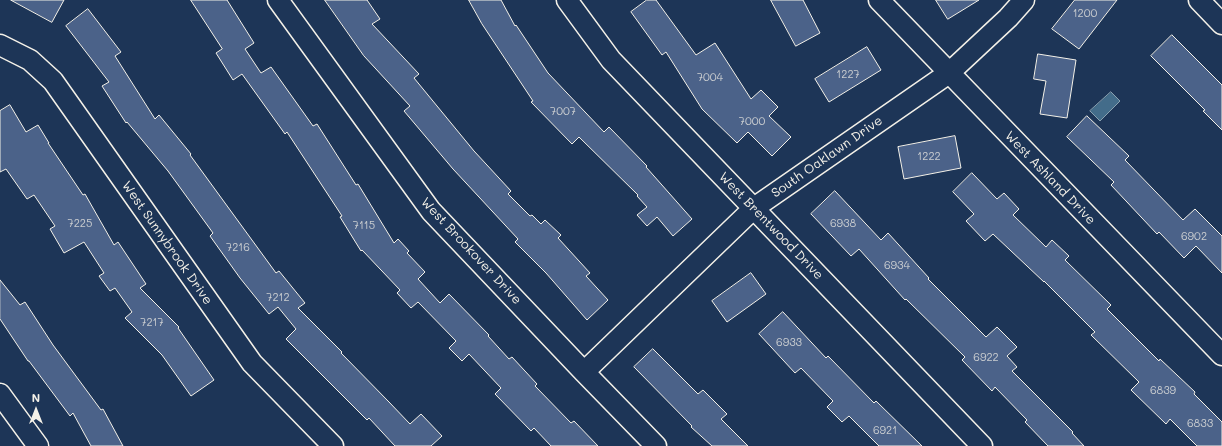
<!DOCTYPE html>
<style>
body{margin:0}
#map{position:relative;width:1222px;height:446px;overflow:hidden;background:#1d3557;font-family:Mali,sans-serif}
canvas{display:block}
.north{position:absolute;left:16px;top:390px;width:40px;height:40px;-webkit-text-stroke:3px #1d3557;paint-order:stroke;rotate:0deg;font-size:11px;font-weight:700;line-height:16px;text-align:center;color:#f4f1e8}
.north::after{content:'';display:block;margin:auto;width:14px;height:18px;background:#f4f1e8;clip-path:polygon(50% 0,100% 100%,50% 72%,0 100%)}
</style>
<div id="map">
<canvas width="1222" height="446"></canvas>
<div class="north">N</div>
</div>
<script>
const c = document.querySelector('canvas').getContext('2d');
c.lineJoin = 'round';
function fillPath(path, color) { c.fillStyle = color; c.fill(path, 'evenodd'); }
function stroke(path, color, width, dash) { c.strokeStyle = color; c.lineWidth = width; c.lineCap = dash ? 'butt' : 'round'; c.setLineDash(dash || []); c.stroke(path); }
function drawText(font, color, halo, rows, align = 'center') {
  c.font = font + ' Mali,sans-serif'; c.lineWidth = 3; c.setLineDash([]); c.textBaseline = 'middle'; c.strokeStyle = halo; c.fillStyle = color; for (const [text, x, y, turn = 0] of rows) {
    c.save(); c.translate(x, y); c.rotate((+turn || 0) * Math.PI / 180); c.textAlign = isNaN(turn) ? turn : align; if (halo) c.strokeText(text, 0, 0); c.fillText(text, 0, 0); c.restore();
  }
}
const water = new Path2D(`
 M1111,92L1120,101L1100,121L1090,111Z`);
fillPath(water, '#436c8a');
stroke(water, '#8aa1b0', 1);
const building = new Path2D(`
 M11,0H64L52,22Z
 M191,0H227L254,43L245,49L261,73L271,67L313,126L317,124L356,185L358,184L394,243L398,239L409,251L407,253L425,272L418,279L440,303L449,294L489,335L488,336L509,359L512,357L537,384L535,386L571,423L574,421L598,446H551L534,428L531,431L495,394L501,388L469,354L462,361L449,348L456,341L418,302L411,308L397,293L400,290L362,250L361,251L340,217L342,216L287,132L285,134L242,74L233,80L216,53L222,49Z
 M325,0H367L380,19L372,24L419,74L414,78L474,151L511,191L508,194L530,216L532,215L541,224L545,220L561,235L558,238L590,273L586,276L608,300L587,320L546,273L515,242L518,239L453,169L404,111L410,106L364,56Z
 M469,0H501L515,26L516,25L548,73L604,132L609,127L647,166L646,167L692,219L673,236L657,217L647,226L637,215L647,207L637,196L638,195L579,137L572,144L531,102L533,101L482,24Z
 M647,0H656L696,55L715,43L751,99L761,90L778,107L769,116L791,137L772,156L748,132L737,143L702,109L666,52L662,55L631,12Z
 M771,0H803L820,33L796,46Z
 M936,0H979L948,19Z
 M1075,0H1117L1079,49L1052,29Z
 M88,9L121,52L115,56L155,119L159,115L191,154L190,155L276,273L279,271L305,303L298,308L342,352L341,353L389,402L410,424L421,414L442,436L431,446H395L369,418L367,420L286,339L296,329L278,307L269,314L240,278L210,236L213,233L168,171L127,122L126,123L102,86L109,82L66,26Z
 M1172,35L1222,85V130L1203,111L1205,110L1151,56Z
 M867,47L881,70L829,102L815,79Z
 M1038,54L1076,60L1067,118L1040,114L1046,81L1034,79Z
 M10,105L26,132L38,125L49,143H48L83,195L85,194L114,245L118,242L146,284L140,288L179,327L178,328L214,380L191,396L162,355L125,318L132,312L115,288L110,291L99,276L104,273L84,242L64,253L50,229L55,226L34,195L27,199L6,169L0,172V111Z
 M1087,116L1129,156L1125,160L1183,220L1195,209L1222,236V273L1196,246L1184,258L1159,232L1157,234L1111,185L1114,182L1067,137Z
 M955,136L961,168L904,179L898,147Z
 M972,173L997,199L1004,193L1019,209L1013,215L1046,247L1052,240L1069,256L1065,260L1111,305L1107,309L1159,361L1160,359L1195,392L1194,394L1222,422V446H1197L1170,419L1166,424L1131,390L1139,382L1091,335L1095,332L1044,281V282L993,234L985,241L966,221L974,214L953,192Z
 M835,191L881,240L888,233L929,278L928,279L986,337L997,327L1017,347L1007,356L1017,367L1012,371L1073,432L1072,433L1084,446H1048L1025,422L1027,420L995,387L992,391L962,360L965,357L906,299L905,300L859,249L851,256L811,214Z
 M751,273L766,294L727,322L712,301Z
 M0,280L20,305L25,302L53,345L101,410L103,409L123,446H91L73,413L70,416L29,361H28L0,319Z
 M783,312L826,358L828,356L874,403L876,401L922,446H879L849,416L842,422L827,407L833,401L801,368L795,373L759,334Z
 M653,349L698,394L703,390L727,414L721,419L748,446H712L691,427L692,426L634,367Z`);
fillPath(building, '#4b6289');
stroke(building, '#f4f1e8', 1);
const minor = new Path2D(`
 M278,0L431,211L584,372L656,446
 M567,0L611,60L982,446
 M879,0L1222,355
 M1199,0L1222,24
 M0,45L30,60L53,81L252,363L333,446
 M584,372L754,208L949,73L1008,18L1024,0
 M0,394L38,446`);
stroke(minor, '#f4f1e8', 23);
stroke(minor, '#1d3557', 20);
drawText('11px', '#cacdd0', null, [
 ["1200",1085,14],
 ["1227",848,75],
 ["7004",710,78],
 ["7007",563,112],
 ["7000",752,122],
 ["1222",929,157],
 ["7225",80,224],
 ["6938",843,224],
 ["7115",364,226],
 ["6902",1194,237],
 ["7216",238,248],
 ["6934",897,266],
 ["7212",278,298],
 ["7217",152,323],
 ["6933",789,343],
 ["6922",986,358],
 ["6839",1163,391],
 ["6833",1200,424],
 ["6921",885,431]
]);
drawText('13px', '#f4f1e8', '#1d3557', [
 ["South Oaklawn Drive",827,157,-35],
 ["West Ashland Drive",1050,178,46],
 ["West Brentwood Drive",771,226,46],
 ["West Sunnybrook Drive",167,243,55],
 ["West Brookover Drive",471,251,47]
]);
</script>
